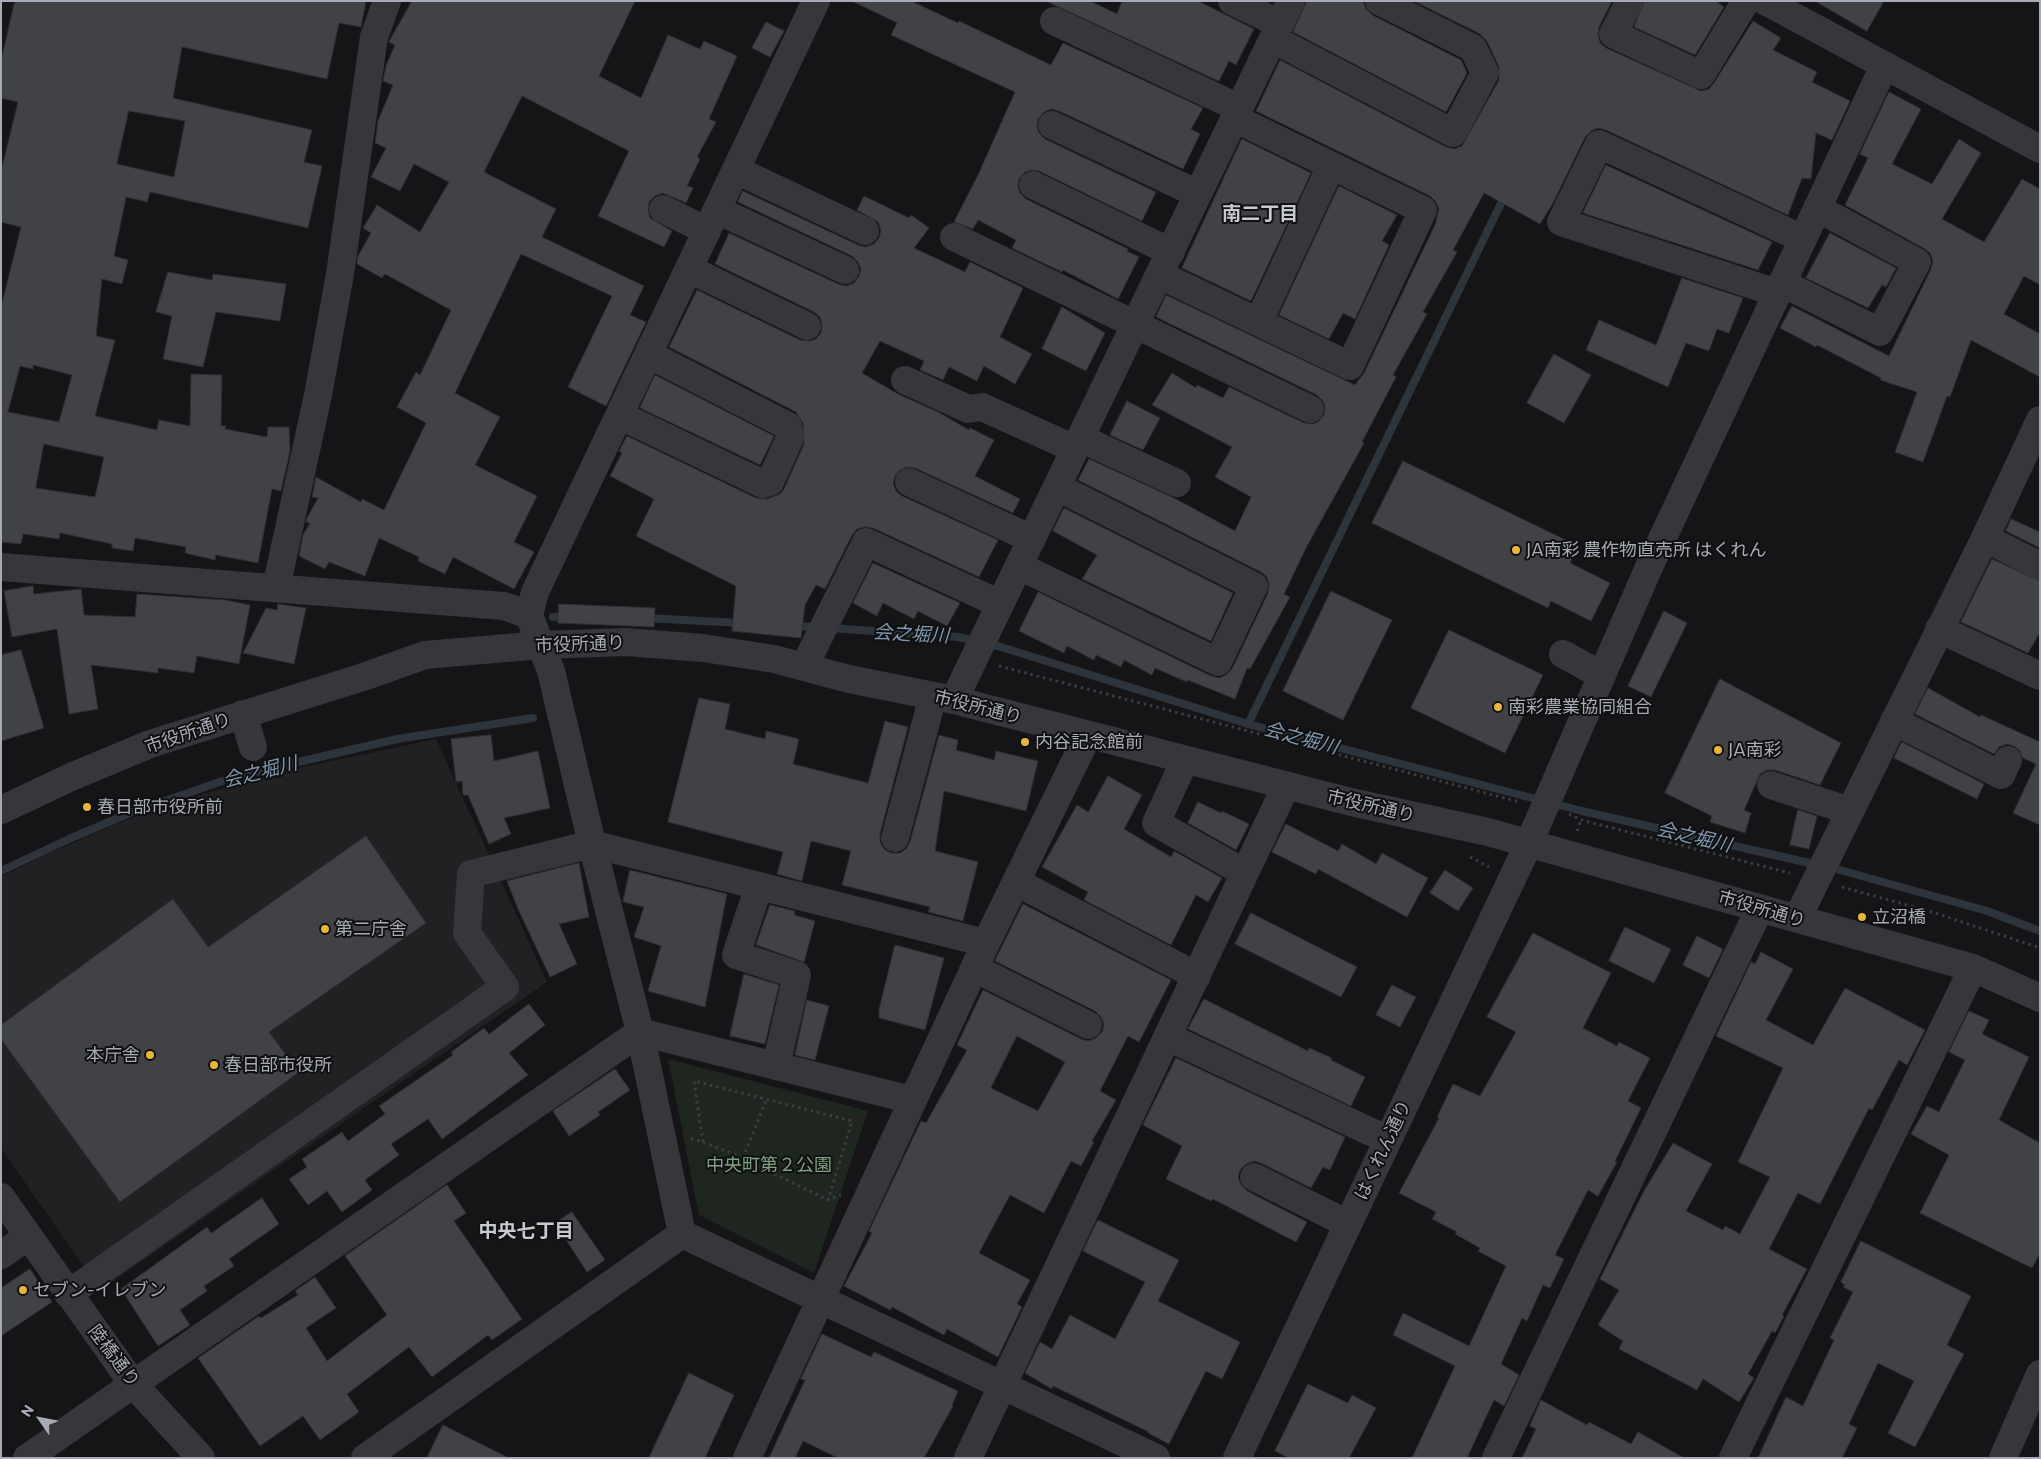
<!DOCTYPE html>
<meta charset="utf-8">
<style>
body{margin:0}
#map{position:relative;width:2041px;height:1459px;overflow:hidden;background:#151416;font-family:Commissioner,sans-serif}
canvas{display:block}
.frame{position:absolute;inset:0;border:2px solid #a7abb6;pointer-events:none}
.north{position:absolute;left:15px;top:1394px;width:50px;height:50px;-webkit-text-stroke:4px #101011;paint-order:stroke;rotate:303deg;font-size:14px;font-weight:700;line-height:20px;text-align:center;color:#a7abb6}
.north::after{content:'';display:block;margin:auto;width:18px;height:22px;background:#a7abb6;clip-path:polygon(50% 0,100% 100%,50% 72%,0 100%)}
</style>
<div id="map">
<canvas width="2041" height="1459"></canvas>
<div class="frame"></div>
<div class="north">N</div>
</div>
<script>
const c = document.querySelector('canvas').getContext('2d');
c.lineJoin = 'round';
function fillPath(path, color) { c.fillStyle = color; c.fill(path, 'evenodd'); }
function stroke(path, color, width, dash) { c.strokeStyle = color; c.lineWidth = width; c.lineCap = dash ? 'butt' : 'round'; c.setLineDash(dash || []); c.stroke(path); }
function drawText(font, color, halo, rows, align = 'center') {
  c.font = font + ' Commissioner,"Noto Sans JP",sans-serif'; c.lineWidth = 4; c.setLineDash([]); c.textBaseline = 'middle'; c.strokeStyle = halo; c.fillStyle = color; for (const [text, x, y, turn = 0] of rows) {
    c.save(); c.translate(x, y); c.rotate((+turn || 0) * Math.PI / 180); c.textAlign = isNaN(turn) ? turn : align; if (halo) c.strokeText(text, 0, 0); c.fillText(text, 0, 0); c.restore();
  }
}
fillPath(new Path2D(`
 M436,739L547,982L100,1290L1,1148V877L45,855L126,820L204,794L270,774Z`), '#212123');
fillPath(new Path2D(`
 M668,1059L868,1111L814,1273L699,1215Z`), '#1f2620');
stroke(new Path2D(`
 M553,617L569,616
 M645,618L741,623
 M792,626L818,627
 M830,628L958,637L1001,647L1248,724L1582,811L1818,865
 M1248,724L1506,193
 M1829,867L1987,911L2040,931
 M1,871L69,839L130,813L234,777L397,739L533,718`), '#2d343b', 8);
const building = new Path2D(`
 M15,1H366L361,27L339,23L327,79L182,47L173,98L312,130L304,162L322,166L308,228L150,192L147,202L126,197L114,256L128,260L122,284L102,279L96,336L115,340L95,416L157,430L159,420L190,426L191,374L222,375L221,426H226L225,429L267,437L268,427H289L290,451L281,491L272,489L258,563L216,555L215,560L185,553L186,547L135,538L133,551L112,548V544L60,533L59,539L23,534L21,544L1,542V307L21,227L1,222V171L18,102L1,98V61ZM129,111L185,121L174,177L117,164ZM33,365L72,375L59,422L8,412L20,366L33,369ZM44,444L104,457L95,497L36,488Z
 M412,1H635L599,76L641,98L668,35L700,49L704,41L737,56L709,119L716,122L697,157L700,159L687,186L693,188L686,203L663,193L655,196L649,202L648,210L650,218L672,231L664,247L598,216L629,151L522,96L484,172L556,209L542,237L644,286L630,315L646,322L606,406L568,387L612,296L521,254L455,393L500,417L475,465L537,496L514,542L534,552L514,589L453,557L445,574L418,561L419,557L379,538L365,576L329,562L325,569L299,556L303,535L310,523L306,522L307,518L318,498L312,497L316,477L361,502L362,499L384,510L426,423L397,407L416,372L420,375L451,310L385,274L382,278L357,264L358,256L371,233L363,228L377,205L420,232L449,182L414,164L400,191L371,177L386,148L375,143L378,121L393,85L383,81L386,66L395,45L389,42Z
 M852,1H911L958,23L959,21L1051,65L1063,43L1203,108L1191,129L1200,134L1183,169L1059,111L1051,109L1044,112L1038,119L1037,127L1039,133L1045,139L1156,192L1142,221L1039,171L1031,170L1025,172L1019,179L1018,187L1020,193L1026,199L1128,249L1127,251L1139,257L1118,299L1063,270L1062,272L1012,248L1016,240L978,220L973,229L954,222L978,175L1015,92L891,35L897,23Z
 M1046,1H1090L1117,14L1122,1H1198L1254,29L1236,65L1229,61L1219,81Z
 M1307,1H1363L1366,9L1372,15L1461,60L1467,73L1446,112L1293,32Z
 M1414,1H1612L1599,27L1598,35L1600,43L1606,48L1701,91L1709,89L1714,83L1753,21L1781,38L1773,50L1817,72L1812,82L1850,101L1832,140L1816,133L1811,179L1802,178L1788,215L1606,130L1598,128L1591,131L1585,137L1553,203L1540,224L1484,193L1453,250L1457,252L1423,312L1427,314L1393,375L1396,377L1362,442L1364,443L1306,548L1284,594L1290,597L1250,669L1247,668L1235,699L1188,680L1187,682L1155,668L1152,675L1124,660L1121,667L1096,655L1094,660L1067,646L1064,653L1019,631L1038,592L1211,676L1219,678L1226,675L1232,669L1268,593L1269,584L1267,577L1261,572L1078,480L1089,459L1174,498L1235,531L1251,497L1215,477L1232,447L1152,405L1172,373L1196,388L1197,385L1223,398L1229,387L1304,423L1312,424L1318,422L1324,415L1325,407L1323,401L1317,395L1156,317L1166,295L1355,385L1364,373L1435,225L1439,209L1436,202L1430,196L1256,111L1280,60L1446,147L1454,149L1462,146L1499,80V67L1487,41L1480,34Z
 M1645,1H1716L1724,7L1695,55L1634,27Z
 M1815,1H1884L1867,31Z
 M766,22L784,31L770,57L752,48Z
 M1889,92L1921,109L1892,164L1932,184L1959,139L1981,153L1942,219L1984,242L2022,179L2040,189V285L2024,276L2004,314L2040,334V377L1971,340L1950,397L1947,396L1923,462L1895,452L1917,392L1880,380L1881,378L1817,345L1816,347L1780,328L1792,306L1889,356L1931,269L1933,261L1930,253L1925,249L1845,205L1868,158L1860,154Z
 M1242,139L1311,173L1251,301L1182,268Z
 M1606,165L1772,242L1758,270L1583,213Z
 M1339,186L1397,215L1382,241L1389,245L1355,319L1343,313L1329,339L1279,315Z
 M743,191L858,245L866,247L874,244L879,238L881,230L878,222L857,210L864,196L909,218L911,215L929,228L914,248L965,272L970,262L1023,288L1000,337L1032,354L1015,384L984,366L977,381L949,367L943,380L920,370L924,361L880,341L862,373L898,394L938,412L969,430L970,428L994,440L975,476L1020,499L1013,513L915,468L907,467L900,470L895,476L893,483L896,491L902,496L998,540L979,577L873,528L864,527L857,529L852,535L825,589L816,585L805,605L801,638L732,631L736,586L636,536L654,499L610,476L622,453L619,451L627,436L756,498L767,499L780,494L784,489L804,444L803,423L796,412L669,347L697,290L800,340L809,341L816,339L821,333L822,324L820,317L814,312L715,264L729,233L838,284L846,286L854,283L859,276L861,269L858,262L852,256L738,202Z
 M1830,233L1896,268L1886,287L1882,285L1868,308L1806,278Z
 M168,272L212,280L213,274L286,284L280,321L216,312L203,367L163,359L172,316L156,312Z
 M1682,278L1743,298L1729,333L1717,329L1709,351L1686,343L1668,387L1586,350L1599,320L1656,345Z
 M1062,307L1105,333L1086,371L1042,349Z
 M1554,354L1591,375L1564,423L1527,403Z
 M655,375L774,436L760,465L640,408Z
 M1127,401L1160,418L1143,450L1110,435Z
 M1403,461L1578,546L1570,563L1610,583L1591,621L1551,601L1548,608L1372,523Z
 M1064,508L1233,593L1211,641L1082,579L1097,555L1053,531Z
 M2011,519L2040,532V548L2006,531Z
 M1992,559L2040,581V632L2028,653L1961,622Z
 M873,563L960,603L947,626L918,611L914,619L883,603L877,616L853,603Z
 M33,586L34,594L81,589L84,615L135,617L137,594L225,600L250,605L239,664L197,656L194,673L158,668V673L91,665L98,709L69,714L57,629L12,637L4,591Z
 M1331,591L1392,620L1343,720L1283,691Z
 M278,604L306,608L294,664L243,653L266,608L277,610Z
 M559,604L655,608L654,627L558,623Z
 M1664,611L1687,623L1651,697L1628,686Z
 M1449,630L1543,675L1505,753L1411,708Z
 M21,650L44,728L1,741V655Z
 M1720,679L1841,743L1820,785L1775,770H1767L1760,774L1744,810L1751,813L1745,833L1710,822L1712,816L1665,793Z
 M1928,688L1980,717L1981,715L2040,742V825L2013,813L2036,764L2023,758L2020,751L2014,746L2007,744L1999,747L1994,754L1915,714Z
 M699,698L730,704L725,729L765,739L766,731L799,739L793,764L868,783L885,721L908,727L880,834V842L884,849L891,853H900L906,849L910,842L939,735L958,740L956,750L994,760L996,751L1038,761L1026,811L944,791L935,851L978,862L963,921L928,912L930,907L842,885L851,851L811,841L802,881L777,874L783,852L668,822Z
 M491,735L494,761L538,751L550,808L504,818L511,834L489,844L468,795H463L462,781L456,782L451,739Z
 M1902,742L1984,784L1977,799L1894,758Z
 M1108,776L1142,795L1124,829L1171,857L1174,851L1222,878L1208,902L1196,895L1171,945L1084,900L1088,892L1042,867L1077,805L1088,812Z
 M1198,802L1221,813L1222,811L1249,824L1236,850L1188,823Z
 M1798,810L1817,816L1809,849L1790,845Z
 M1286,824L1338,851L1342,844L1376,864L1382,853L1428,878L1407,917L1318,869L1316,874L1272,852Z
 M366,836L426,923L269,1032L299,1072L120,1202L1,1039V1025L173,899L208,947Z
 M579,863L589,917L559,924L577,964L550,977L518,909L507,881Z
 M630,870L727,894L705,1007L648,991L661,946L634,937L644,907L623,902Z
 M1445,870L1473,888L1458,911L1430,893Z
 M1023,904L1171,980L1139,1042L1128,1036L1100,1091L1116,1100L1092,1141L1094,1142L1081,1166L1071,1161L1044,1213L1010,1195L979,1253L1030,1280L1017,1304L1022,1307L998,1357L947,1329L944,1335L892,1307L890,1310L844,1286L872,1233L869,1231L921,1121L926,1123L967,1050L957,1045L983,990L1081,1039L1088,1041L1096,1038L1102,1032L1104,1025L1101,1017L1095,1011L995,961ZM1017,1036L1065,1062L1038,1111L991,1088Z
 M770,905L795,911L794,915L815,921L804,962L756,945Z
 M1251,913L1357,967L1341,997L1235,944Z
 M1625,927L1671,949L1654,983L1609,961Z
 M1533,933L1611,973L1583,1028L1617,1046L1619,1042L1650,1058L1628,1101L1641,1108L1615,1161L1617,1162L1598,1196L1588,1190L1555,1255L1564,1259L1550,1288L1543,1285L1527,1321L1522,1318L1501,1364L1519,1375L1504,1406L1494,1400L1467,1458H1412L1455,1366L1393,1335L1403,1313L1469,1346L1506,1266L1478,1251L1480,1248L1455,1234L1457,1232L1432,1219L1436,1212L1399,1193L1439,1118L1437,1117L1453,1084L1480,1096L1516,1032L1487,1017Z
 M1697,936L1723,949L1709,978L1683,965Z
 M895,945L944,958L925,1030L879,1018V1010Z
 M1761,952L1793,969L1766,1020L1813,1045L1845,988L1925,1030L1907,1065L1899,1060L1872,1110L1869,1108L1820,1204L1798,1193L1769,1249L1807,1269L1782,1315L1784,1316L1775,1333L1772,1331L1748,1374L1754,1378L1739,1402L1703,1379L1697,1390L1619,1349L1623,1341L1598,1325L1619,1290L1600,1279L1644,1191L1673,1143L1712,1164L1686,1211L1723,1230L1725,1226L1740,1234L1770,1177L1738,1162L1783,1068L1716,1036L1751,962L1755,964Z
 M744,974L779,985L765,1044L730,1036Z
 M1392,985L1416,997L1400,1027L1376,1015Z
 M1204,999L1308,1051L1309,1048L1332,1058L1331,1060L1365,1077L1351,1106L1188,1029Z
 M807,1000L829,1006L815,1060L795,1055Z
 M529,1004L545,1025L509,1053L528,1075L442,1139L428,1119L391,1144L399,1155L365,1180L372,1190L342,1212L327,1191L308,1205L289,1179L307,1167L302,1159L342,1132L348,1141L385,1114L379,1106L453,1055L451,1052L484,1028L489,1034Z
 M1969,1011L1989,1020L1982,1034L2029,1057L1999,1120L2040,1143V1253L2032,1268L1920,1213L1949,1155L1911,1134L1927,1106L1939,1112L1965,1060L1949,1052Z
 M1176,1058L1345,1137L1330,1170L1323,1167L1311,1188L1261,1163L1254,1161L1246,1164L1240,1170L1238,1177L1241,1185L1247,1191L1307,1222L1296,1242L1213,1199L1211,1201L1166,1179L1182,1146L1143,1125Z
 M615,1069L630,1090L598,1112L600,1115L569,1136L553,1111Z
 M447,1185L466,1213L454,1221L522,1319L492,1340L488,1335L432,1377L409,1347L347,1394L359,1412L320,1440L303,1416L260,1446L198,1358L259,1316L261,1318L298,1295L295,1291L315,1277L336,1308L306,1328L327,1361L387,1315L345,1256Z
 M262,1198L279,1224L229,1259L234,1266L204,1286L207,1291L180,1310L190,1325L158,1346L121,1289L207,1227L211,1233Z
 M572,1212L605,1260L587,1272L555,1223Z
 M1098,1220L1179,1260L1158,1301L1240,1342L1222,1379L1206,1371L1169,1444L1148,1433L1149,1432L1053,1386L1052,1389L1025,1373L1040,1342L1052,1349L1070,1315L1115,1339L1145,1282L1083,1251Z
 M1861,1241L1971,1296L1947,1345L1964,1354L1915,1447L1888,1433L1914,1381L1878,1363L1849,1424L1857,1428L1842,1458H1758L1786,1397L1803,1406L1834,1340L1830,1338L1853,1292L1843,1287L1845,1285L1841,1282Z
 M30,1269L52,1302L1,1336V1288Z
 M822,1334L871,1357L874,1352L958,1391L952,1405L953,1406L924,1458H838L803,1441L795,1458H769L805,1380L801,1379Z
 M689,1373L734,1395L705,1458H649Z
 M1308,1384L1348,1403L1352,1395L1376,1408L1349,1458H1289L1275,1451Z
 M1541,1400L1587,1425L1589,1422L1631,1444L1638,1432L1684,1458H1522L1536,1429L1530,1426Z
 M443,1425L509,1458H427Z`);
fillPath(building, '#414246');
stroke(building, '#2f2f32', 1);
stroke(new Path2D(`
 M999,666L1520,802
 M1569,814L1581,820L1790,873
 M1577,831L1581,820
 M1470,857L1489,867
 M1842,887L1932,912L2040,948
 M691,1138L729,1152L828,1200L841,1195
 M703,1142L694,1081L852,1121L828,1200
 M743,1158L766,1100`), '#3c3d42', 3, [2.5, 4]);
stroke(new Path2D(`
 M1232,1L1280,24
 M1630,1L1613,34L1701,75L1746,1
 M1765,1L2040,149
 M1054,21L1239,108
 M1273,39L1453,133L1485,73L1473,48L1379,1
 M1052,125L1198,194
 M736,170L865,231
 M1033,185L1171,252
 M663,209L707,231
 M717,210L845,270
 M954,237L1310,409
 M689,269L807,326
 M1160,275L1350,366L1423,210L1234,118
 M1782,283L1880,332L1917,262L1817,208
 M1777,293L1561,222L1599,144L1803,239
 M1259,321L1331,166
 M905,380L968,409L982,407L1075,449
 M619,415L763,484L770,482L790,438L788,426L648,354
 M1080,438L1177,483
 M909,482L1032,539
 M1985,538L2040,566
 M1019,566L1218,662L1254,586L1057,487
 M1,567L504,606L529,615
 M276,588L318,395L340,274L374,37L387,1
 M1939,629L2040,676
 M1563,654L1601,675
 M804,667L866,542L1000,604
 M954,700L1291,1
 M243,714L253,747
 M1894,721L2001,775L2008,760
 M1185,760L1156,823L1245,873
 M1771,785L1850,811
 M1,810L71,777L150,744L363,677L425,655L541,645L626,642L703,648L774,659L849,679L954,700L1351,802L1488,832L1973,968L2040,998
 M895,838L933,696
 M1016,882L1197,976
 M759,886L736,955L797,975L776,1066
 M1797,919L1985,538L2040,420
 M974,968L1088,1025
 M1168,1037L1388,1140
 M1254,1177L1348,1224
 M1,1197L133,1384L201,1458
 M682,1234L640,1032L592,844L551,671L529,615L535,592L816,1
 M682,1234L1156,1458
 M1,1255L27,1237
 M68,1294L505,987L467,933L471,874L592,844L986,943
 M27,1458L640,1032L912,1100
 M365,1458L682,1234
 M747,1458L986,943L1088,735
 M968,1458L1286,786
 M1237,1458L1529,843L1649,567L1884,66
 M1496,1458L1760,908
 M1733,1458L1973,968
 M2003,1458L2040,1374`), '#36363b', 28);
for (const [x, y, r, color] of [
 [1516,550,5,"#e7b63b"],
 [1498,707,5,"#e7b63b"],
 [1025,742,5,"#e7b63b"],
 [1718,750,5,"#e7b63b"],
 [87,807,5,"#e7b63b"],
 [1862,917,5,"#e7b63b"],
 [325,929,5,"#e7b63b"],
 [150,1055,5,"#e7b63b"],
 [214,1065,5,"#e7b63b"],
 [23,1290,5,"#e7b63b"]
]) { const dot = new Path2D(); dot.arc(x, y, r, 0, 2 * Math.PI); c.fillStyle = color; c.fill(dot); stroke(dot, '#101011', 2); }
drawText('18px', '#a7abb6', '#101011', [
 ["JA南彩 農作物直売所 はくれん",1526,550],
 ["南彩農業協同組合",1508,707],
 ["内谷記念館前",1035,742],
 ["JA南彩",1728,750],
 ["春日部市役所前",97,807],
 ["立沼橋",1872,917],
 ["第二庁舎",335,929],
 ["本庁舎",140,1055,"right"],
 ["春日部市役所",224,1065],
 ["セブン-イレブン",33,1290]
], 'left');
drawText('18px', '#a7abb6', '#101011', [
 ["市役所通り",580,644,-2],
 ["市役所通り",978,707,14],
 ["市役所通り",188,733,-19],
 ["市役所通り",1371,806,13],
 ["市役所通り",1762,909,16],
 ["はくれん通り",1383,1150,-65],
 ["陸橋通り",114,1356,53]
]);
drawText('18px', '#7fa083', '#101011', [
 ["中央町第２公園",769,1165]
]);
drawText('bold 19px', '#c8cad2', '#101011', [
 ["南二丁目",1260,214],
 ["中央七丁目",526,1231]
]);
drawText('italic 19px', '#8097af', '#101011', [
 ["会之堀川",911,634,3],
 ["会之堀川",1301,738,15],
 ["会之堀川",260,772,-14],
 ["会之堀川",1694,837,13]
]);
</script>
